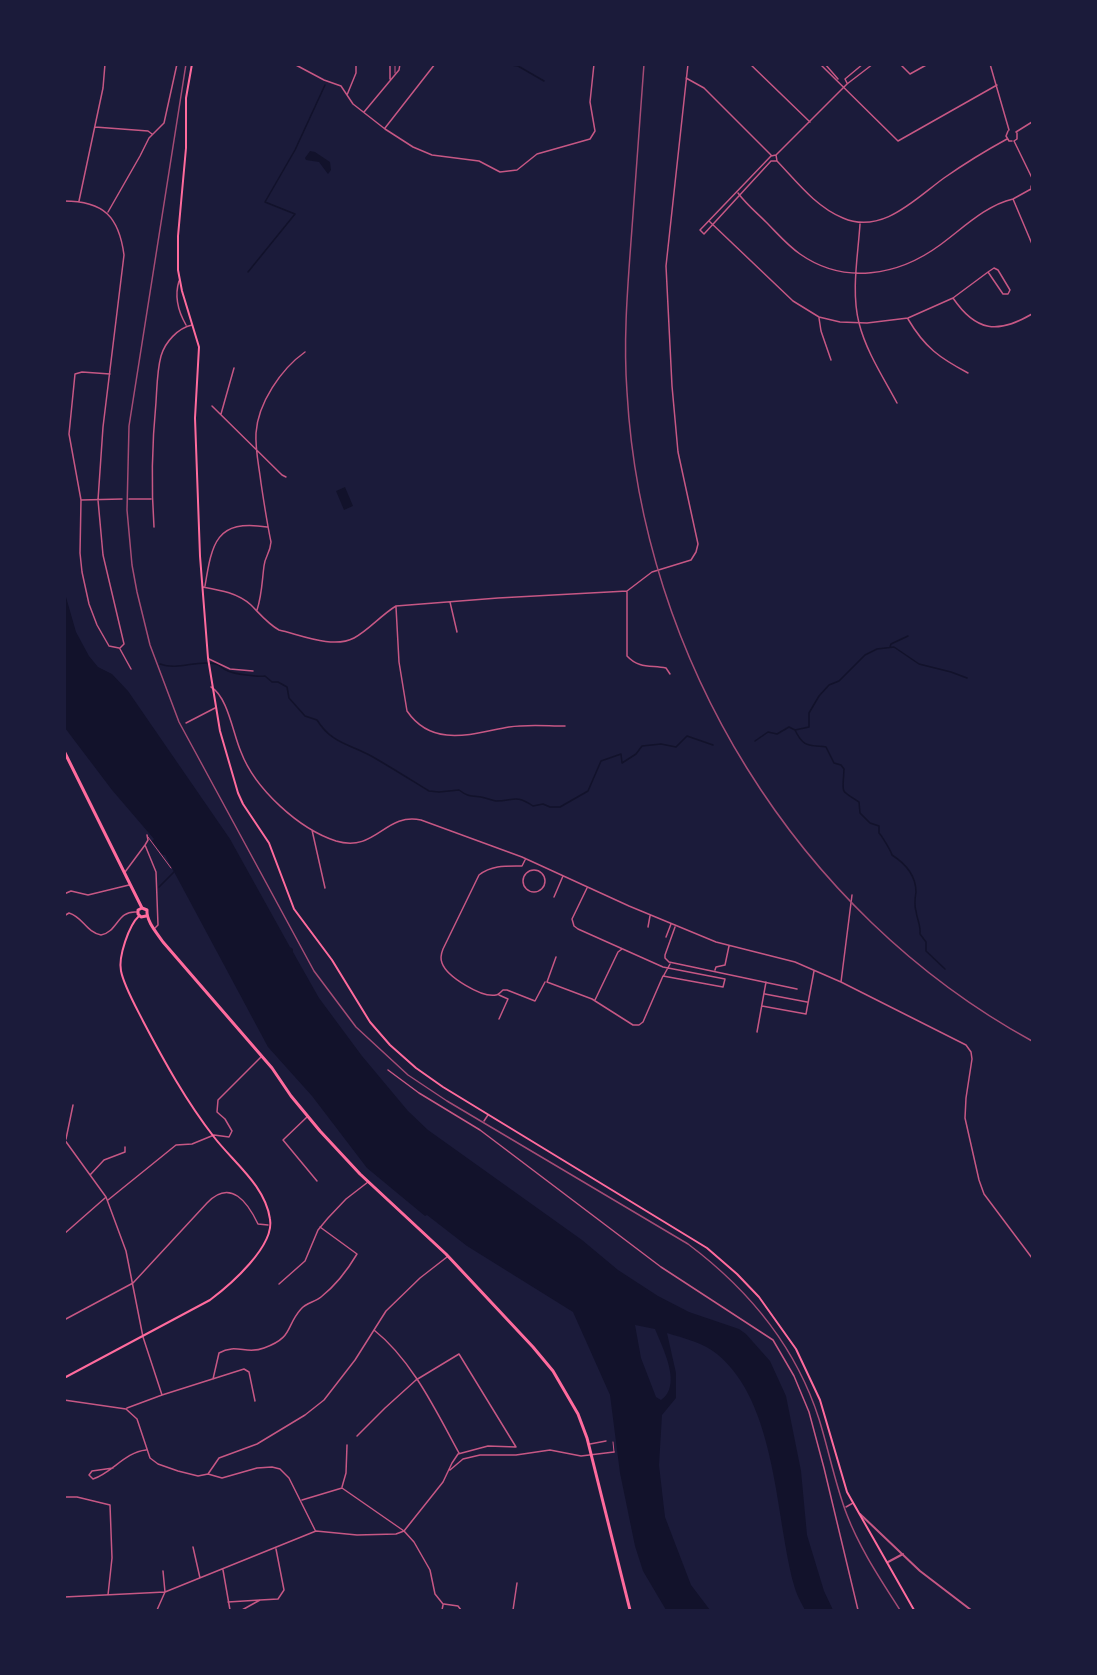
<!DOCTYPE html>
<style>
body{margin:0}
#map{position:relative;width:1097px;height:1675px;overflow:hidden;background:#1b1b3a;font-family:"Public Sans",sans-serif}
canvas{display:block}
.frame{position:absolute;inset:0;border:66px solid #1b1b3a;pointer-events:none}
</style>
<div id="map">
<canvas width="1097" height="1675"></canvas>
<div class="frame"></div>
</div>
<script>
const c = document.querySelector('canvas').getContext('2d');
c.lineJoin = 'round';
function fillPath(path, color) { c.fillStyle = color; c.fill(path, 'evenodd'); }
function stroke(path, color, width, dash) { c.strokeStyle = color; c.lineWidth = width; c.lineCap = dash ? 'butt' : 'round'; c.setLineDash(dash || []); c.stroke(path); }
fillPath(new Path2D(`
 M310,151L315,152L330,162L331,170L328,174L319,162L306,160L305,158Z
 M345,487L353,506L344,510L336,491Z
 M64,590L76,632L89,656L98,667L112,674L128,691L230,839L290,947L293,949V952L319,998L362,1056L408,1111L428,1130L582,1240L618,1270L658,1296L689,1312L739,1329L746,1334L770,1361L786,1396L801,1471L807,1535L824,1591L833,1610H805C801,1602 796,1594 794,1585C775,1516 777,1403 717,1354C704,1343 683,1338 667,1333L676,1373V1398L662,1415L659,1465L665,1517L691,1585L710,1610H666L643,1571L635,1546L620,1473L610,1395L573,1312L467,1246L427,1215L425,1216L367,1168L312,1096L268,1047L165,855H163L152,841L154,839L112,790L65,728ZM635,1325L655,1329C662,1347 683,1385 661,1400L656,1397L641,1358Z`), '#12122b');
stroke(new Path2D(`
 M504,64L518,66L544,81
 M248,272L295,214L265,202L295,150L325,85
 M890,647L891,644L908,636
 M160,664C179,671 197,659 216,664C221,665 223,670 228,671C234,674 259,677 265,676L272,682H278L287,687L289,698L305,716L317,720C332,744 350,744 373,757C392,768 411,780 429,791L439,792L459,790C468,797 472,796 481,797C486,798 491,800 496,801C514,801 515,794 533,806L543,804L550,807H560L588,791L601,761L621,754L622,763L636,754L642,746L661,744L676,747L687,736L713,745
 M795,730L809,727V713L819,696L829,685L839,681L865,655L877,649L894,647L919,664L951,672L967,678
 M755,741L768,732L777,734L789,727L795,730C803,747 808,745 826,747L834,763L841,765L844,769C843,795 839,789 859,802L860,813L870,823L879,826V833C882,836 891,851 892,855C906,864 916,875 916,892C915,898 914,905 916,911C917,920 921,925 920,934L926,942V951L945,969
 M159,887L175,871`), '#12122b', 1.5);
stroke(new Path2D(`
 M395,73V64
 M148,837L171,868
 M613,1442L614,1452`), '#c65784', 1);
stroke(new Path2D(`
 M294,64L324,80L341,86L353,104L385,129L413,147L432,155L479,161L500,172L517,170L537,154L590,139L595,131L590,102L594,64
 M750,64L810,122
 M820,64L898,141L997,85
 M825,64L838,79
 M900,64L910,74L928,64
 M990,64L1009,130
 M686,78L704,88L771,155
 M390,79V64
 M847,83L845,79L863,64
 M347,95L356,73V64
 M364,112L399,70L400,64
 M95,127L148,131L152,134
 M385,128L435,64
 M1008,131L1006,136L1009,141H1012
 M1016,132L1032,122
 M1014,141L1032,178
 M1014,141L1017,139V133
 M776,155L777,161H771L704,234L700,230L771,156L776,155L847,84L873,64
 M777,161C797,182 816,207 843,218C882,235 915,199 944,178C964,164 985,151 1007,139
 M1032,184L1031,187L1032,192
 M1031,189L1013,199L1032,244
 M738,193C746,204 757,213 766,222C777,233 787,245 800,254C844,285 898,276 940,245C962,229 986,205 1013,199
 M64,201C104,201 119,217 124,255L103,427L98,500L103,555L124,644L120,648
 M79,201L103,88L105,64
 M108,212L140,156L149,138L164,123L177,64
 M709,221L793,301L819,317L840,322L867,323L908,318L953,298L988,272L1003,294H1008L1010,290L998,270L994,268L988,272
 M860,224C858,256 851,291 859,323C866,351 883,377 897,403
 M179,281C174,297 178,311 186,325
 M953,298C976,332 998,334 1032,314
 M819,318L821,331L831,360
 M908,319C925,348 940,358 968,373
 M110,374L82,372L75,374L69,434L81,500L80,553L82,572L89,604L97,625L109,646L119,648
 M212,406L282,475L286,477
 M221,414L234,368
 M129,499H151
 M81,500L122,499
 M154,527C151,485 152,444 156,402C157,387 157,371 161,356C165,342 178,328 192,325
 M205,586C212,543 216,519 267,527
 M203,587C220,590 238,593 251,605C260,614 268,624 279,630C301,635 333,649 354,638C369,630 381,615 396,606L498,598L627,591L652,572L691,560L696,552L698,544L678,452L672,386L666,266L688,64
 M627,592V656C639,669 651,665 666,668L670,674
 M450,602L457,632
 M396,607L399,662L407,711C433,749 474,733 509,727C527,724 547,726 565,726
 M257,610C262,595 262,581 264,566C265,556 270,554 271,542C267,523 264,503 261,483C259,466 255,449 256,433C258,403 281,369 305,352
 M120,649L131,669
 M209,659L230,669L253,671
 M211,687C228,697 233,734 241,752C255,789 299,829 336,841C376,853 385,812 421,820L522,857L629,906L716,942L795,962L841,982L966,1045L971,1052L972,1059L966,1098L965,1118L979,1180L984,1194L1032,1258
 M186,723L215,708
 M312,830L325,888
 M145,845L156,872L158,925L155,928
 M525,860L522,866C506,866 492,865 479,875L443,949C441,954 440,958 442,963C447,977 482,998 496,995C498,995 501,992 503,990H507L535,1001L545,982
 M523 881a11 11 0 1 1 22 0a11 11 0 1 1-22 0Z
 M125,872L145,845L148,840L147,835
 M64,894L71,891L88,895L129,885
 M554,897L563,876
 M64,916L69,913C83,917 86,932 101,935C118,932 117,910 137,912
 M648,927L650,916
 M675,927L665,955V958L669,962L797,989
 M666,937L671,924
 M556,957L547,982L592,999L633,1025H639L643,1022L663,976L723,987L725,979L663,967L578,929L574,926L572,919L587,888
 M715,970L716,967L725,965L729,946
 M664,975L670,964
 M841,982L852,895
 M765,994L807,1002
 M595,1000L618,952L622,949
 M762,1006L806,1014L814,971
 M499,1019L508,999L499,995
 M757,1032L766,982
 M388,1070L419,1093L480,1130L661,1267L773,1340L794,1376L809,1412L824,1468L858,1610
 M307,1117L283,1140L317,1181
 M484,1121L488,1115
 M64,1139L106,1197L126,1251L143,1337L162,1395
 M66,1139L73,1105
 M90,1175L104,1160L125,1152V1147
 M108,1200L176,1145L192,1144L214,1135L229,1137L232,1131L225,1119L217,1112L218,1100L261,1057
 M64,1234L105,1198
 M279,1284L305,1261L318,1230L328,1218L346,1199L368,1182
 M64,1320L133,1283L207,1203C231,1178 248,1203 258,1224L268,1225
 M374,1330C412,1360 436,1411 459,1453
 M213,1379L219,1353C236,1343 247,1355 264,1348C294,1337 285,1327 301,1309C306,1303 315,1302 321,1297C336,1285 347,1271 357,1254L320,1227
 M64,1400L126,1409L137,1419L150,1458L158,1464L178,1471L198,1476L208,1474L222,1478L257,1468L272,1467L280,1469L289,1478L315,1530
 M127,1408L162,1395L244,1369L249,1372L255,1401
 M590,1444L606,1441
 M113,1468L92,1471L89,1475L93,1479C112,1473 125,1452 146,1450
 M450,1470L463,1459L480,1455H516L550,1450L581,1456L614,1452
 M208,1474L219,1458L257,1444L305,1415L324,1400L355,1360L386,1311L420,1278L447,1257
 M342,1487L346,1473L347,1445
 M64,1497H77L110,1505L112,1558L108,1595
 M302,1500L342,1488L404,1531L414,1542L430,1570L435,1594L443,1604
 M846,1507L853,1503
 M193,1547L200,1578
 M223,1570L230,1610
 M64,1597L165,1592L316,1531L357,1535L396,1534L404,1531L443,1482L452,1463L458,1454L488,1446L516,1447L459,1354L416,1380L385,1408L357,1436
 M260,1600L278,1599L284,1590L276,1549
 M228,1602L260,1600L242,1610
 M444,1604L458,1606L461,1610
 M157,1610L165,1592L163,1571
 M442,1610L443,1605
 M513,1610L517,1583`), '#c65784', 1.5);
stroke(new Path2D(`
 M860,1514L920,1571L971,1610
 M888,1562L903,1554`), '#c65784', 2);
stroke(new Path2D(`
 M192,64L186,98V148L178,236V270L182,291L199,347L195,418L200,556L208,658L220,731L238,793L243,804L269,843L294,909L332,960L370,1022L390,1045L416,1068L443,1087L707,1248L737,1274L759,1297L796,1349L820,1400L847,1492L914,1610
 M64,1378L210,1300C230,1285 275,1246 270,1219C265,1185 233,1162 214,1137C186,1101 164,1061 143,1021C136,1007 124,986 121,971C118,957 129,925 139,916`), '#ff6b9d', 2);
stroke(new Path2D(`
 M64,751L130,884L142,908L147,910C146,921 157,933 163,942L272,1068L291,1096L320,1131L360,1174L446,1254L533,1347L553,1371L578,1414L587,1438L630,1610
 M142,908L138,910V914L141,917L146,916`), '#ff6b9d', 3);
stroke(new Path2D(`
 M186,64L129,426L127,510L132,565L137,592L150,645L179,722L314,971L356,1027L408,1075L447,1101L688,1244C748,1289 796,1347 819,1419C829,1451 835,1484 847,1515C860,1549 881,1580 900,1610
 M644,64C640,119 636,174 632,228C628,283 623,337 627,392C642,659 797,912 1032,1041`), '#a44b75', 1.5);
</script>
